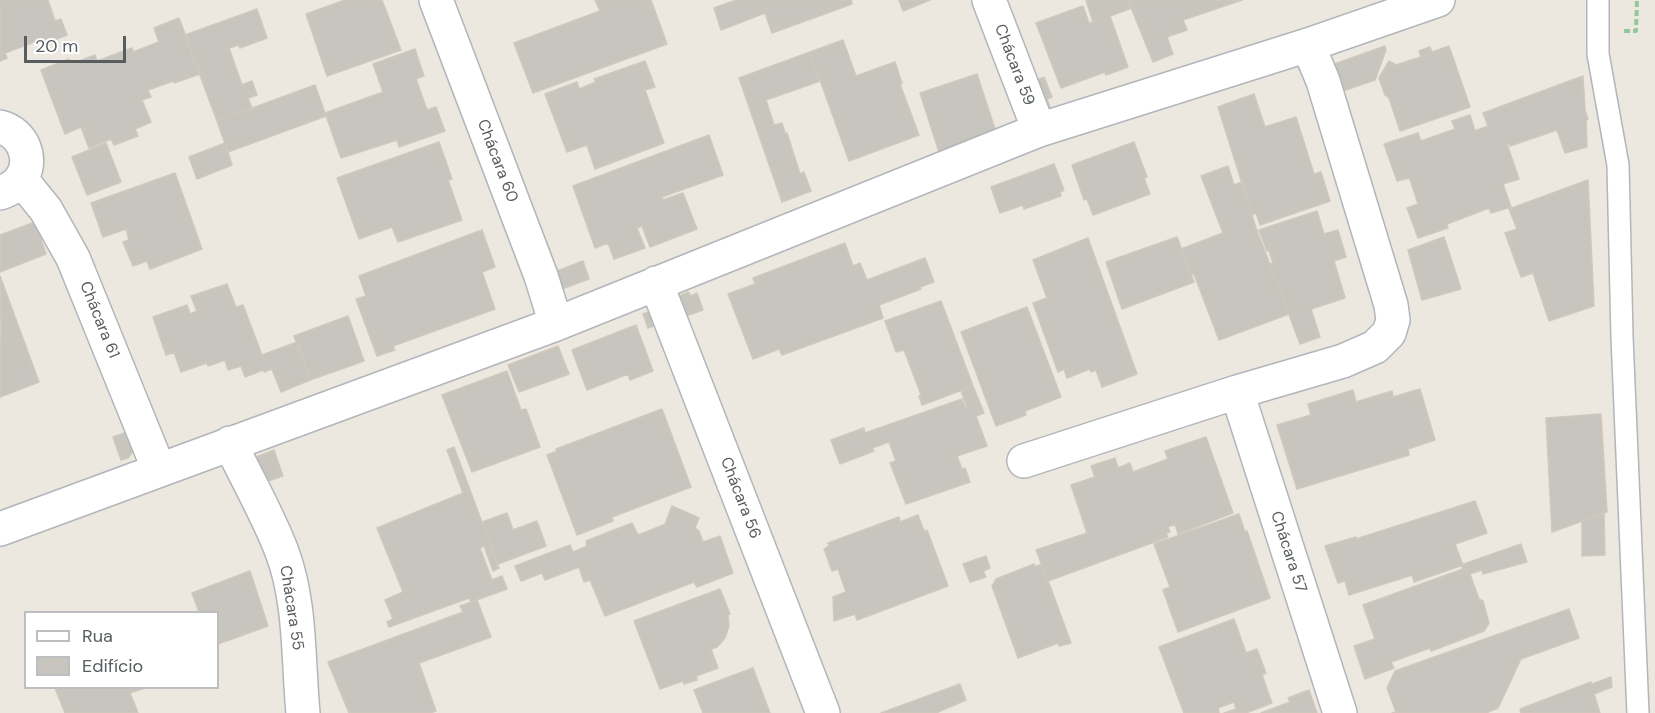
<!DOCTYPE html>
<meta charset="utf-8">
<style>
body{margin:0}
#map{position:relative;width:1655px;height:713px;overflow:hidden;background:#ece7df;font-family:"DM Sans",sans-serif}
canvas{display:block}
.legend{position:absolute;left:24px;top:611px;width:195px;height:78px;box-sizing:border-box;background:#fff;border:2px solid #bcbebf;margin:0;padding:8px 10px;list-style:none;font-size:18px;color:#585d60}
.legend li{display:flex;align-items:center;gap:12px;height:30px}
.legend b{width:30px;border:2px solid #bcbebf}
.scale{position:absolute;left:24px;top:36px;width:102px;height:27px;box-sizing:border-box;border:3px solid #585d60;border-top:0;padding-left:8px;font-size:18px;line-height:21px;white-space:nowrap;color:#585d60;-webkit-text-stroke:4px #fff;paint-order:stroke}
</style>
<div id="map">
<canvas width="1655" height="713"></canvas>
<ul class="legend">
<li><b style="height:8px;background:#fff"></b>Rua</li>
<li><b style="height:16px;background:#c8c4be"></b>Edifício</li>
</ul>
<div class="scale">20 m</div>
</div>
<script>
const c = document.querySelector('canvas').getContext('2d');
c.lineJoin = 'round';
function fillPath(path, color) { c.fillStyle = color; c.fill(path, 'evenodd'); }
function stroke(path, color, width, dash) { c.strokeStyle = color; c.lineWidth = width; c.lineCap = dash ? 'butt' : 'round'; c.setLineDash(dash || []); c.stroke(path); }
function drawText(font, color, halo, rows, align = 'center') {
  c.font = font + ' "DM Sans",sans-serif'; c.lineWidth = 6; c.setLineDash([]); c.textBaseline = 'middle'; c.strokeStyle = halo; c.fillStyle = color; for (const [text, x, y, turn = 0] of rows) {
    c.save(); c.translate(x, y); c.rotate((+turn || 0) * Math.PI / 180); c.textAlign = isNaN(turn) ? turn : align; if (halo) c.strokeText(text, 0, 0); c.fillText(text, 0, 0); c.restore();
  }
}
const building = new Path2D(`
 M0,0H48L55,21L61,19L67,35L39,46L37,41L5,53L7,58L0,61Z
 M345,0H382L401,50L327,76L306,14Z
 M595,0H651L667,44L533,93L514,43L600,11Z
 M736,0H851L852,4L772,33L765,13L721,30L714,8Z
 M899,0H930L903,11Z
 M1086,0H1128L1132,8L1110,16L1128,67L1106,75L1105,72L1061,88L1036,23L1083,6L1089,23L1093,22Z
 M1128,0H1242L1183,20L1187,30L1167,37L1173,54L1153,62Z
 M257,9L267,38L240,48L239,45L229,48L242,85L252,81L257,95L248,98L252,108L217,121L185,35Z
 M179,18L200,74L174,83L173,81L148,90L151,97L142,100L151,122L135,129L138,136L114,145L111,139L89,148L81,127L65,134L41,70L69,59L71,64L95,55L97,61L132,48L133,52L159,42L154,28Z
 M843,40L856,76L895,62L902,83L900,84L919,135L849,161L810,52Z
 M1385,46L1386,50L1375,80L1337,93L1329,66Z
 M1449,46L1470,107L1400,131L1389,98L1385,95L1379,78L1389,61L1396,65L1421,57L1419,51L1430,47L1432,52Z
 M415,49L424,76L416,79L427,110L436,107L445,131L399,147L397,140L341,158L325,113L383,92L373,64Z
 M810,52L820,81L766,100L774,125L782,123L785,133H787L800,174L804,172L811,191L782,202L739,78Z
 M645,61L655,87L645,90L664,143L595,169L587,145L567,152L545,94L577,82L579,89L596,82L594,79Z
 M977,74L996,132L939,152L920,93Z
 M1583,76L1585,110L1588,119L1586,120L1587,147L1565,153L1557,130L1510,146L1509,143L1507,144L1519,179L1503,184L1511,207L1491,213L1489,208L1447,224L1448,228L1418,238L1407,208L1418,204L1411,182L1409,178L1397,181L1384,144L1418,133L1421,141L1455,129L1452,121L1470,115L1475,131L1488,126L1483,113Z
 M1044,77L1052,97L1047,99L1052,113L1036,102L1033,82Z
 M315,85L326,116L228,152L217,121Z
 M1254,94L1265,127L1296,117L1314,174L1321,172L1330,201L1260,225L1256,213L1252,215L1218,107Z
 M709,135L723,175L662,197L663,200L683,193L697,229L650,247L642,226L637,228L645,248L614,259L608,243L595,248L573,186Z
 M439,142L452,179L448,180L462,220L398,242L392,227L359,239L337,178Z
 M1134,142L1147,177L1144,178L1150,194L1093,215L1087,199L1084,200L1072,165Z
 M106,143L121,182L87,195L72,157Z
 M225,143L232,165L197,179L189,157Z
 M1054,164L1064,190L1060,192L1061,196L1024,209L1023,205L1000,213L991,187Z
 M1228,166L1234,185L1242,182L1256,228L1289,314L1219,340L1194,274L1191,275L1181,249L1223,233L1201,176Z
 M175,173L202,249L150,269L147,261L133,266L123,242L129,240L126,229L103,237L91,203Z
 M1588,180L1594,306L1549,321L1533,273L1521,277L1505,233L1517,229L1509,209Z
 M1317,211L1324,234L1338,230L1346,257L1334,261L1345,298L1311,309L1320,337L1300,344L1270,264L1273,263L1269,251H1267L1259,230Z
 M35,222L46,254L0,272V235Z
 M482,230L495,267L482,272L495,309L393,346L395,350L377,356L356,299L366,296L359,276Z
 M1177,237L1194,282L1122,309L1106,262Z
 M1444,237L1461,289L1422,300L1408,250Z
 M1088,238L1137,374L1102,387L1096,370L1091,372L1090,369L1067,378L1064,369L1058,372L1033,303L1047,298L1033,260Z
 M845,243L853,266L860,263L867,280L925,258L934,282L920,287L921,289L879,305L883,318L782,355L779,349L753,359L728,294L755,284L753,278Z
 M583,261L589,279L559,290L552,273Z
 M0,276L39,382L0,397L1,327Z
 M227,284L236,307L243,305L262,355L297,342L310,380L281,392L272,369L264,372L263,370L245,377L241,366L228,370L225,360L208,366L207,363L181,372L174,352L166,355L153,317L187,305L190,314L197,311L191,296Z
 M688,292L691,296L697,293L703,310L686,316L680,300L681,295Z
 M941,301L973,386L922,405L919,396L921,395L904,350L896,352L885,321Z
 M1027,307L1061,397L1025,411L1026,415L996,426L961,332Z
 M648,312L656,315L670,320L648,328L643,314Z
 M348,316L364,361L310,380L294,336Z
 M636,325L653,371L630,380L628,374L587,390L572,350Z
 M558,346L569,374L519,392L508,365Z
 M507,371L521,410L526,409L540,447L472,472L442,395Z
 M973,386L984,413L976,416L987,446L957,456L962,469L965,468L970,482L906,504L890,463L896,461L889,442L872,448L874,451L840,464L831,440L864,428L865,433L962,399L965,407H967L961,391Z
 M1420,389L1435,440L1408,449L1409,455L1297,489L1277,425L1311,415L1308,404L1353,390L1356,402L1392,391L1393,397Z
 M662,409L691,487L612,517L613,521L577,535L547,455L557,451L556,449Z
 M1601,414L1607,512L1552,532L1546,418Z
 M130,431L134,443L133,451L128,458L121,460L113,437Z
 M1206,437L1233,513L1178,534L1175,524L1168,527L1170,532L1166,533L1168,537L1048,581L1036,550L1087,533L1071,485L1095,477L1091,466L1115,458L1118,468L1130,463L1133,472L1168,459L1165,451Z
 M454,447L499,568L493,571L484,546L480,548L492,580L502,576L507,589L471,602L469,598L389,627L387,622L393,619L385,600L403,592L377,528L463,493L447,450Z
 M274,450L283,476L262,483L254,458Z
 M1475,501L1487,533L1455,544L1463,565L1414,582L1412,575L1349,595L1345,581L1338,583L1325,546L1356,537V539Z
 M672,506L699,518L695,528L699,531L703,542L720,536L733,573L697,587L694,582L605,616L590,580L584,582L579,567L545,580L542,573L521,581L515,566L570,545L573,552L587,546L586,541L632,523L638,535L666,524H665Z
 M507,513L513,530L537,521L546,546L498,564L482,522Z
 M1604,513L1605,555L1582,556V521Z
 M1239,514L1245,532L1247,531L1270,598L1178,632L1163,590L1170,587L1154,544Z
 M918,515L924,531L927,530L948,586L857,620L855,614L834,621L833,597L846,592L838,569L832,571L824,549L829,546L828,543L899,517L900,522Z
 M1521,544L1527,562L1483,574L1482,570L1470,574L1479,599L1483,601L1489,623L1484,631L1431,651L1430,648L1391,662L1394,668L1365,679L1354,646L1375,639L1363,605L1463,569L1461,565Z
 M986,556L990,568L983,571L986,577L970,582L963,564Z
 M1034,564L1035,567L1042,564L1071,643L1059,646L1058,643L1018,658L992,586L996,579Z
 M250,571L268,626L218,644V612H199L192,593Z
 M720,589L730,614L728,615L729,626L725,638L717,647L711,649L718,668L696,676L697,680L684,684L683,681L660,689L634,621Z
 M477,600L491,637L419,663L436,711L430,713H349L328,662L463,612L460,606Z
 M1569,609L1579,638L1521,659L1498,708L1486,713H1392L1396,712L1387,688L1395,671Z
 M1234,619L1246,653L1257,649L1266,673L1262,675L1272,703L1246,713H1224L1236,709L1234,702L1218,708L1219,713H1184L1159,647Z
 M753,668L770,713H703L694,690Z
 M1611,677L1612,687L1594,694L1600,713H1521L1520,709L1591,682L1592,684Z
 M960,684L966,700L936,713H881Z
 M55,688H145L130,693L138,713H65Z
 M1309,690L1317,713H1261L1290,702L1288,698Z`);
fillPath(building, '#c8c4be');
stroke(building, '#d0c8bd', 1.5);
const lane = new Path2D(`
 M1598,0V54L1618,165L1622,337L1638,713`);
const street = new Path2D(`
 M436,0L541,276L556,324
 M989,0L1039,130
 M0,127C23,132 35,161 20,180C15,187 8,190 0,193
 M21,179L46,210L73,258L159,470
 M656,283L823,713
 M1237,392L1340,713
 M230,443C247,479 268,515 282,552C301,602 298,660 303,713
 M1024,461L1237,392L1343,361L1375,347L1389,333L1393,320L1391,305L1323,81L1308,45
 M0,529L556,324L1039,130L1308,45L1438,0`);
stroke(lane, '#b2b6ba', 24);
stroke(street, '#b2b6ba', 36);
stroke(new Path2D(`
 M1624,31H1636L1637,0`), '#95c79d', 4, [6, 3]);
stroke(lane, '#fff', 21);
stroke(street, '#fff', 33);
drawText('16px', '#585d60', '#fff', [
 ["Chácara 59",1014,65,69],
 ["Chácara 60",497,161,69],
 ["Chácara 61",99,320,68],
 ["Chácara 56",740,498,69],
 ["Chácara 57",1288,552,72],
 ["Chácara 55",291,608,81]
]);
</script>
